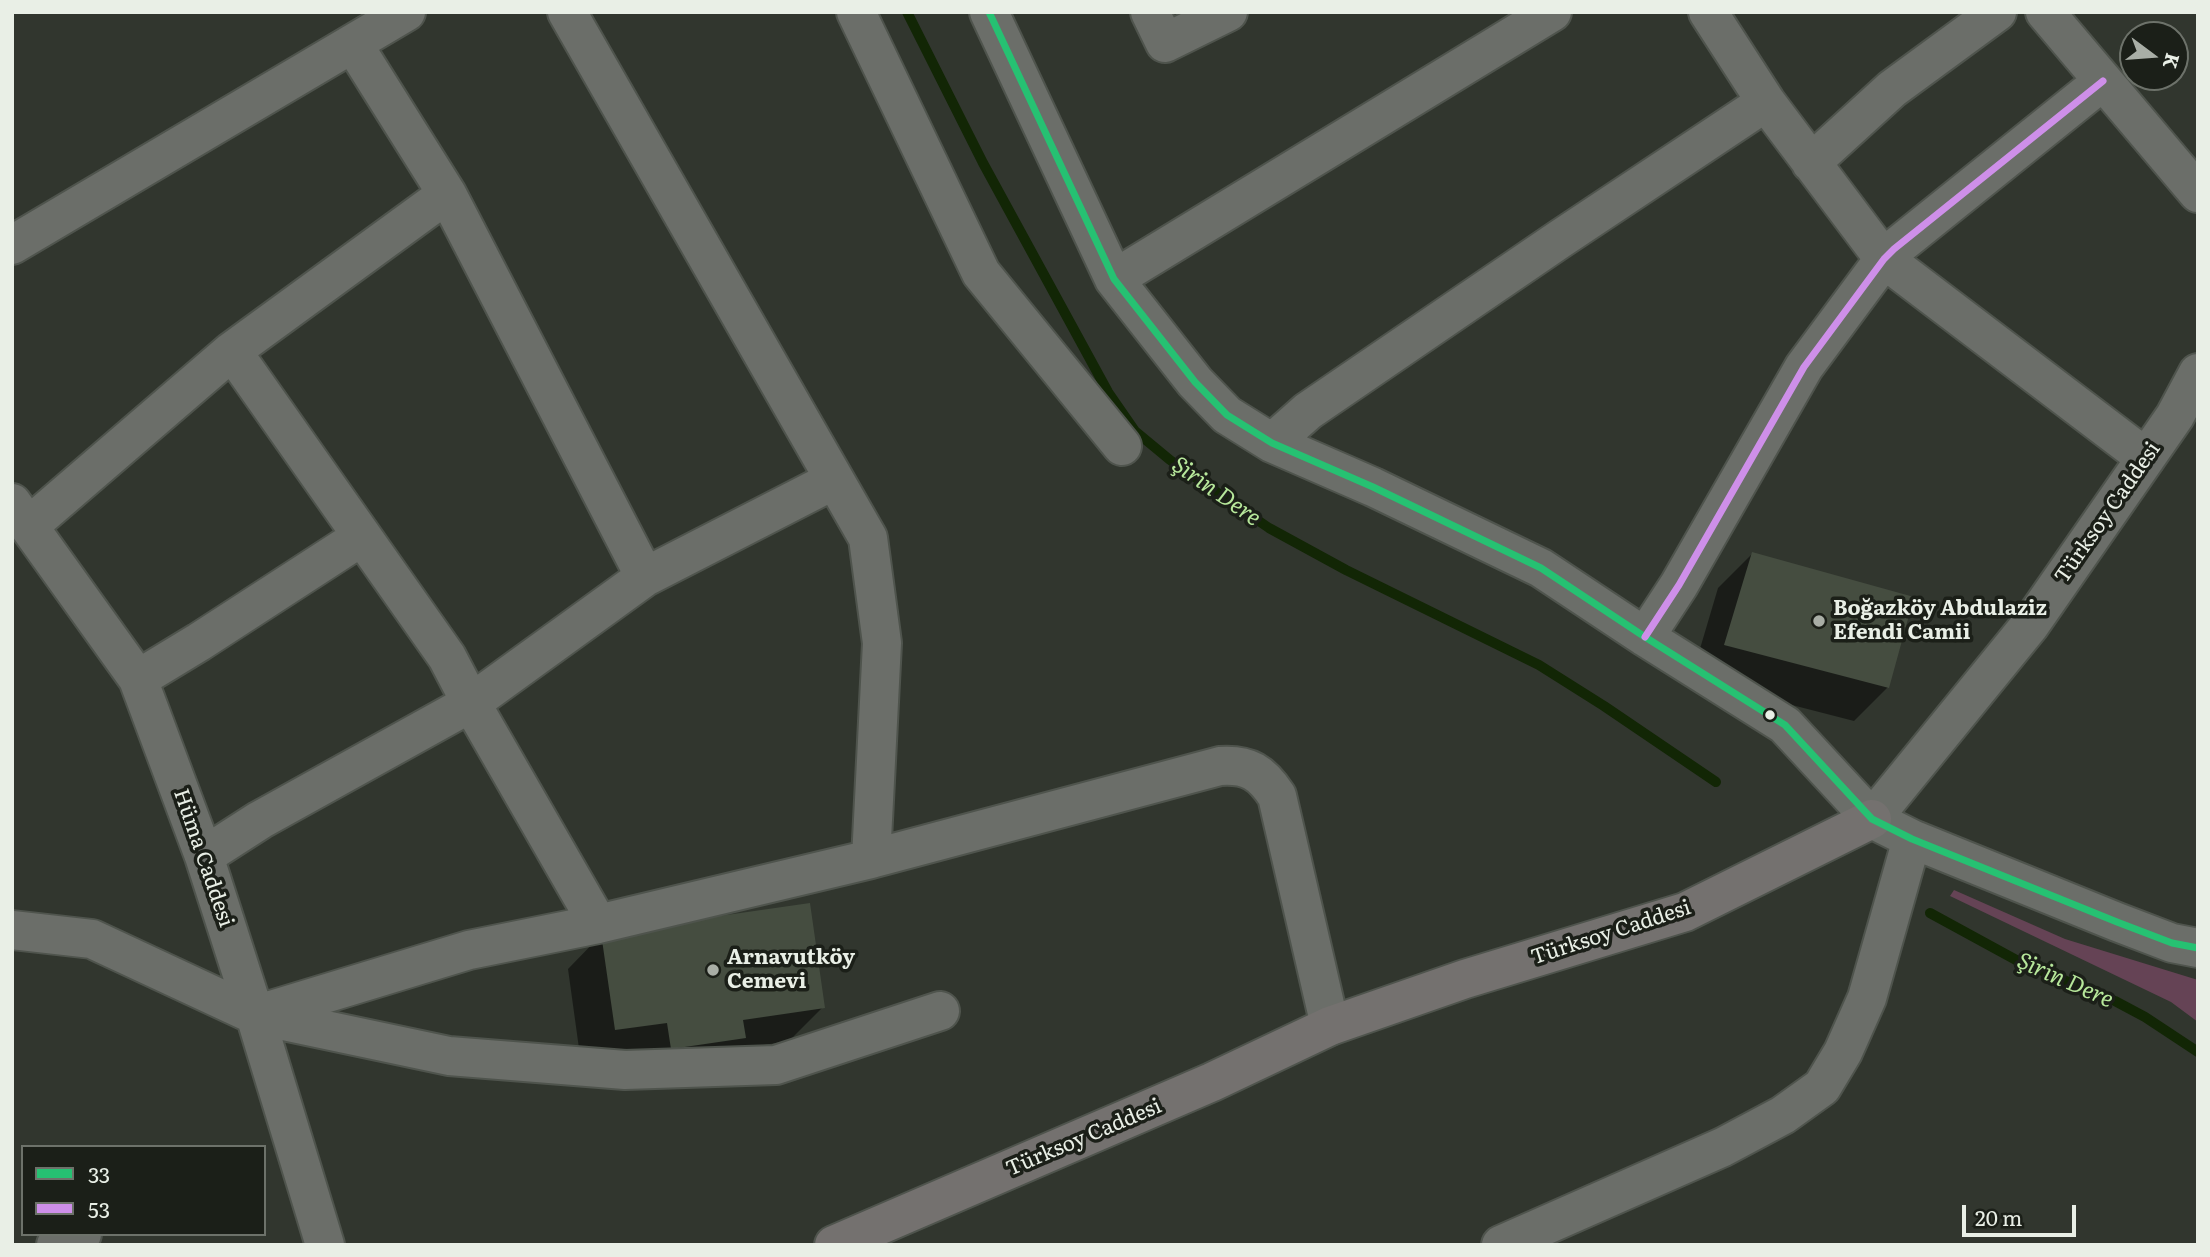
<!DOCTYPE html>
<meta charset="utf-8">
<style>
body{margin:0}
#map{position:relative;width:2210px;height:1257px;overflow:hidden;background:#31362e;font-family:Literata,serif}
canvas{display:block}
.frame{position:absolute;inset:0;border:14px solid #e9efe6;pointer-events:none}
.legend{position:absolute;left:21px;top:1145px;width:245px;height:91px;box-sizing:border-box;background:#1b1f18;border:2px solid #6d726a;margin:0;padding:9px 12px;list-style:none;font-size:21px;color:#e9efe6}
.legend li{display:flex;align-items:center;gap:14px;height:35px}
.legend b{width:35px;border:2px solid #6d726a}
.north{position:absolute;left:2119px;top:21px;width:70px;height:70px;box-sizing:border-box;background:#1b1f18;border:2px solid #6d726a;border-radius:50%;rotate:106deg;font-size:19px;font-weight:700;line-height:28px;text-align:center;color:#e9efe6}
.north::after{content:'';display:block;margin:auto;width:24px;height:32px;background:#a9aea6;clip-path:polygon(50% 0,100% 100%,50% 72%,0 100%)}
.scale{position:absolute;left:1962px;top:1205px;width:114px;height:32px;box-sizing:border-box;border:4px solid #e9efe6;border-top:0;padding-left:9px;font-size:21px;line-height:24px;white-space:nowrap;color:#e9efe6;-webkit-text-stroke:5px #1b1f18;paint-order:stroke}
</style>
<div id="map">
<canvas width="2210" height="1257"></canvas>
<div class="frame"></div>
<ul class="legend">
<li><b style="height:9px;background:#26c172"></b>33</li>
<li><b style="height:9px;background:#ce8fe9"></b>53</li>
</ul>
<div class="north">K</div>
<div class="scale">20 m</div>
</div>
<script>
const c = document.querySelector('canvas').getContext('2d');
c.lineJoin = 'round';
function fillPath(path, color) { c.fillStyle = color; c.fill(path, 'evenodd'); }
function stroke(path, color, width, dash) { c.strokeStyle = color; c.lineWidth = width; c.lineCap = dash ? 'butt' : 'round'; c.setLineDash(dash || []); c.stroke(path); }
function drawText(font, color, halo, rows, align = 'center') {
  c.font = font + ' Literata,serif'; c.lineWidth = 7; c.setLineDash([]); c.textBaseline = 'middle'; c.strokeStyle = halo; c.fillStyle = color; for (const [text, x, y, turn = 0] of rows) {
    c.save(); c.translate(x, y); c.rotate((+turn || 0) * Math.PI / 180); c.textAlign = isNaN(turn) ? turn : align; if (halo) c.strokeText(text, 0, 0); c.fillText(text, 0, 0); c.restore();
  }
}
fillPath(new Path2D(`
 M1954,890L2065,939L2198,980V1022L2171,1002L1950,896Z`), '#654355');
fillPath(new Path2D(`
 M1752,554L1888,687L1854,721L1691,679L1718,588Z
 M602,934L823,1007L789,1041L732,1050L581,1063L568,969Z`), '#0007');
stroke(new Path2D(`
 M907,12L983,163L1108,392L1135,431L1170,460L1269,528L1346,570L1539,665L1604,706L1716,782
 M1930,913L2018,961L2115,1001L2145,1017L2198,1052`), '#122605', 10);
fillPath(new Path2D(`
 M1752,552L1914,597L1889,688L1724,645Z
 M810,903L825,1008L743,1020L746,1038L671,1049L667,1023L615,1030L601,933Z`), '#454d40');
const minor = new Path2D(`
 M567,12L868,538L882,643L871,859
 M856,12L981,273L1122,446
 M989,12L1114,279L1195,382L1227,415L1272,443L1373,487L1541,568L1645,637L1785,725L1872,819L1912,839L2117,922L2172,943L2198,948
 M1150,12L1165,43L1228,12
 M1708,12L1766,102L1884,259L2146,458
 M2045,12L2198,193
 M353,44L447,194L645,577
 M1811,163L1892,89L1997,12
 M12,245L406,12
 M1114,279L1552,12
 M232,351L447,657L471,703L598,924
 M1272,443L1308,411L1560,239L1766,102
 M12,503L138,679L204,856L255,1015L325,1245
 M30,525L232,351L447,194
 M1645,637L1679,585L1804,367L1884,259L1894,249L2103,81
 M138,679L199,642L361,537
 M1872,819L2030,625L2175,416L2198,373
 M204,856L260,820L471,703L645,577L834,480
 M12,930L92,939L255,1015L449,1056L625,1070L776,1065L940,1011
 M255,1015L469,950L598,924L871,859L1220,766C1249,764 1262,773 1277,796L1330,1026
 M56,1245L82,1234
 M1501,1245L1723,1147L1783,1115L1822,1087L1843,1052L1867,998L1912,839`);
const major = new Path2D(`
 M834,1245L1212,1082L1330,1026L1465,979L1685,912L1872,819`);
stroke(minor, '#4f544d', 42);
stroke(major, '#4f544d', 42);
stroke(minor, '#6b6e69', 38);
stroke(major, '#74716f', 38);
stroke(new Path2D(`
 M989,12L1114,279L1195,382L1227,415L1272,443L1373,487L1541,568L1645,637L1785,725L1872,819L1912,839L2117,922L2172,943L2198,948`), '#26c172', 7);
stroke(new Path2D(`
 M1645,637L1679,585L1804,367L1884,259L1894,249L2103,81`), '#ce8fe9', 7);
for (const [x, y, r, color] of [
 [1819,621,7,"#a9aea6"],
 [1770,715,6,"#e9efe6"],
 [713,970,7,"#a9aea6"]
]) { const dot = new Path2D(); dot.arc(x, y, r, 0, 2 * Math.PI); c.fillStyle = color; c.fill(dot); stroke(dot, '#1b1f18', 2.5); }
drawText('21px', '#e9efe6', '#1b1f18', [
 ["Türksoy Caddesi",2108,513,-55],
 ["Hüma Caddesi",203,858,71],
 ["Türksoy Caddesi",1611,933,-18],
 ["Türksoy Caddesi",1084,1138,-23]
]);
drawText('bold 21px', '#e9efe6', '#1b1f18', [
 ["Boğazköy Abdulaziz",1833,609],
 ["Efendi Camii",1833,633],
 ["Arnavutköy",727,958],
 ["Cemevi",727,982]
], 'left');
drawText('italic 23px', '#b7e89b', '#1b1f18', [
 ["Şirin Dere",1216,492,35],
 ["Şirin Dere",2065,981,24]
]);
</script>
